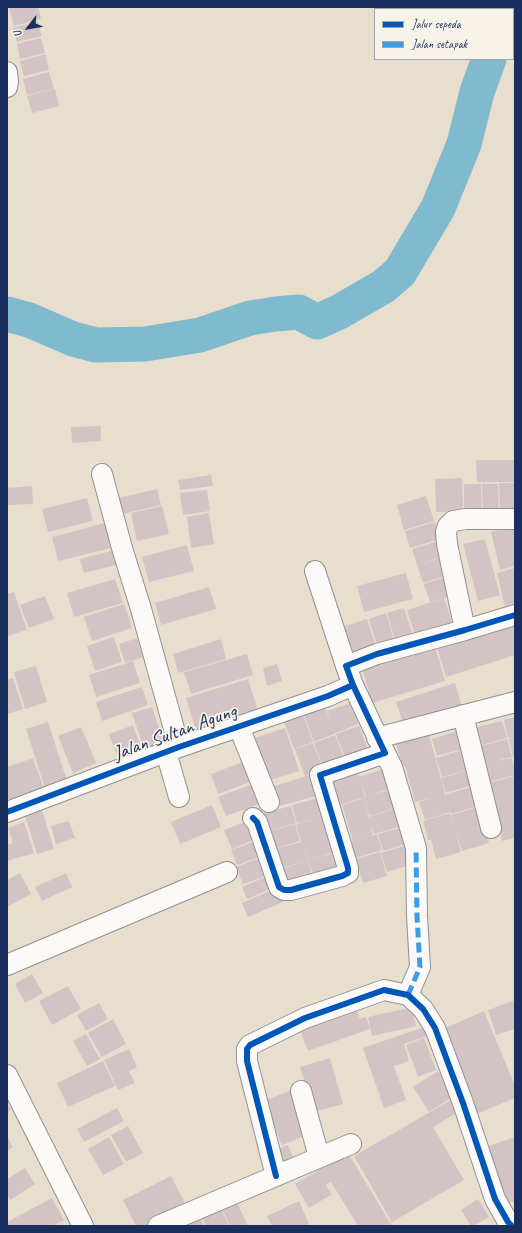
<!DOCTYPE html>
<style>
body{margin:0}
#map{position:relative;width:522px;height:1233px;overflow:hidden;background:#e8dece;font-family:Caveat,sans-serif}
canvas{display:block}
.frame{position:absolute;inset:0;border:8px solid #1b2f5e;pointer-events:none}
.legend{position:absolute;left:374px;top:8px;width:140px;height:52px;box-sizing:border-box;background:#f7f3e8;border:1px solid #9fa5b1;margin:0;padding:5px 7px;list-style:none;font-size:12px;color:#1b2f5e}
.legend li{display:flex;align-items:center;gap:8px;height:20px}
.legend b{width:20px;border:1px solid #9fa5b1}
.north{position:absolute;left:8px;top:8px;width:40px;height:40px;-webkit-text-stroke:3px #f7f3e8;paint-order:stroke;rotate:239deg;font-size:11px;font-weight:700;line-height:16px;text-align:center;color:#1b2f5e}
.north::after{content:'';display:block;margin:auto;width:14px;height:18px;background:#1b2f5e;clip-path:polygon(50% 0,100% 100%,50% 72%,0 100%)}
</style>
<div id="map">
<canvas width="522" height="1233"></canvas>
<div class="frame"></div>
<ul class="legend">
<li><b style="height:5px;background:#0057b8"></b>Jalur sepeda</li>
<li><b style="height:5px;background:#3b9de6"></b>Jalan setapak</li>
</ul>
<div class="north">U</div>
</div>
<script>
const c = document.querySelector('canvas').getContext('2d');
c.lineJoin = 'round';
function stroke(path, color, width, dash) { c.strokeStyle = color; c.lineWidth = width; c.lineCap = dash ? 'butt' : 'round'; c.setLineDash(dash || []); c.stroke(path); }
function fillPath(path, color) { c.fillStyle = color; c.fill(path, 'evenodd'); }
function drawText(font, color, halo, rows, align = 'center') {
  c.font = font + ' Caveat,sans-serif'; c.lineWidth = 3.5; c.setLineDash([]); c.textBaseline = 'middle'; c.strokeStyle = halo; c.fillStyle = color; for (const [text, x, y, turn = 0] of rows) {
    c.save(); c.translate(x, y); c.rotate((+turn || 0) * Math.PI / 180); c.textAlign = isNaN(turn) ? turn : align; if (halo) c.strokeText(text, 0, 0); c.fillText(text, 0, 0); c.restore();
  }
}
stroke(new Path2D(`
 M504,9L505,7
 M7,314L29,320L73,339L96,345L145,344L200,335L250,318L276,314L299,312L317,322L339,312L384,286L400,272L438,208L464,144L477,92L489,59`), '#80bacf', 35);
fillPath(new Path2D(`
 M9,7H38L41,19L14,26Z
 M38,22L42,36L17,42L13,28Z
 M41,38L45,53L20,59L17,44Z
 M45,54L49,70L24,76L20,61Z
 M49,72L54,89L27,95L23,79Z
 M55,89L59,106L32,113L27,96Z
 M101,426V441L72,443L71,427Z
 M476,460H515V482H477Z
 M211,475L213,486L180,490L178,480Z
 M462,478L463,511L436,512L435,479Z
 M499,483H515V511H500Z
 M464,484H481L482,511L464,512Z
 M482,484H498L499,511H483Z
 M32,486L33,504L7,505V488Z
 M157,489L161,505L122,514L118,498Z
 M207,490L210,511L183,515L180,493Z
 M426,496L434,521L404,530L397,505Z
 M87,498L93,521L48,532L42,509Z
 M162,506L169,534L137,541L131,513Z
 M209,513L214,544L191,548L187,517Z
 M112,521L119,546L58,561L52,537Z
 M435,522L440,539L410,548L405,531Z
 M515,526V566L500,570L491,532Z
 M485,539L500,595L478,601L463,544Z
 M441,540L446,555L421,564L446,556L452,574L423,583L412,549Z
 M187,545L194,571L149,582L142,557Z
 M119,549L123,563L84,573L80,559Z
 M515,568V603L505,606L497,573Z
 M406,573L413,599L364,612L357,586Z
 M449,576L454,595L430,602L424,584Z
 M115,579L123,603L74,617L67,593Z
 M209,587L216,609L161,625L155,603Z
 M14,592L27,630L7,636V594Z
 M45,596L54,619L29,628L20,605Z
 M444,598L452,623L415,635L407,610Z
 M124,604L132,628L92,641L84,617Z
 M404,608L413,635L395,640L387,613Z
 M386,613L394,640L377,645L369,619Z
 M367,619L375,645L350,652L342,627Z
 M515,623V655L446,677L437,647Z
 M114,637L122,662L95,671L87,646Z
 M137,638L143,657L125,663L119,644Z
 M221,639L226,659L178,673L173,654Z
 M435,646L445,681L372,703L362,668Z
 M247,654L253,675L191,694L184,672Z
 M133,661L140,683L96,697L89,675Z
 M277,664L282,681L267,686L263,668Z
 M36,666L47,702L25,709L14,672Z
 M13,678L23,709L7,714V680Z
 M248,679L258,711L196,730L186,698Z
 M455,683L462,707L404,726L396,702Z
 M142,687L148,705L102,721L96,702Z
 M351,703L358,724L314,742L304,715L325,708L332,724L327,711Z
 M152,707L165,746L145,752L132,713Z
 M302,712L313,742L294,749L283,719Z
 M515,717V737L508,738L504,720Z
 M502,721L507,738L482,745L477,727Z
 M48,722L68,784L46,791L26,729Z
 M133,725L143,752L119,761L109,734Z
 M359,726L369,752L346,761L336,734Z
 M81,727L96,763L73,773L58,736Z
 M285,728L299,771L268,781L255,738Z
 M457,731L462,749L437,756L432,739Z
 M335,735L345,762L324,770L314,743Z
 M429,735L450,812L425,820L419,802L431,798L415,802L405,766H403L396,744Z
 M515,737V757H513L509,739Z
 M507,739L512,757L495,761L512,758L515,769V775L489,782L484,765L486,764L481,746Z
 M313,743L323,769L305,776L295,749Z
 M466,749L471,769L442,777L436,758Z
 M33,758L46,795L11,806L7,794V767Z
 M243,762L250,782L218,794L211,774Z
 M386,768L392,788L368,796L389,790L394,808L370,816L364,798L366,797L361,782L365,797L336,806L329,783L358,774L359,777Z
 M469,770L473,785L446,793L441,778Z
 M310,775L316,796L280,806L274,786Z
 M515,776V838L502,841L489,783Z
 M255,783L262,803L226,816L218,797Z
 M476,785L482,805L451,814L445,795Z
 M322,797L333,832L325,835L333,833L338,851L308,860L302,841L308,861L281,868L275,849L301,842L296,824L316,819L297,823L292,805Z
 M364,798L369,815L367,816L368,817L400,807L406,825L374,834L370,824L373,835L358,840L377,834L382,850L356,858L351,842L353,841L342,805Z
 M212,805L221,827L180,844L171,822Z
 M291,806L296,823L268,831L263,813Z
 M41,807L54,849L37,854L24,812Z
 M478,807L484,825L470,830L484,826L489,843L462,851L456,832L461,852L436,859L431,840H428L423,821L450,813L452,823L451,815Z
 M69,821L75,838L56,844L51,826Z
 M248,821L255,839L232,849L224,830Z
 M24,822L34,853L7,861V845L13,843L8,828Z
 M295,824L300,841L274,849L269,831Z
 M404,827L409,843L383,851L378,834Z
 M256,841L262,856L237,865L231,850Z
 M410,844L416,863L387,872L381,853Z
 M338,852L344,871L314,879L308,860Z
 M380,852L387,876L363,883L356,859Z
 M265,856L272,874L243,884L236,867Z
 M308,861L313,880L286,887L281,869Z
 M20,873L31,894L7,907V880Z
 M66,873L72,887L42,901L35,887Z
 M270,875L275,887L247,899L242,887Z
 M277,888L283,902L248,917L242,903Z
 M32,974L43,993L25,1003L15,984Z
 M68,986L81,1009L52,1025L39,1001Z
 M515,1000V1029L496,1035L488,1010Z
 M99,1003L108,1019L86,1031L77,1015Z
 M354,1005L360,1019L366,1017L370,1029L308,1051L298,1024Z
 M412,1007L416,1026L372,1036L368,1017Z
 M484,1011L515,1086V1098L474,1115L439,1031Z
 M113,1019L126,1044L102,1057L88,1033Z
 M424,1027L427,1036L404,1044L409,1061L394,1066L406,1100L384,1108L363,1048Z
 M86,1034L100,1059L87,1066L73,1041Z
 M424,1038L436,1070L418,1077L406,1045Z
 M129,1049L137,1067L129,1071L135,1083L118,1090L104,1060Z
 M330,1058L343,1104L313,1112L300,1067Z
 M103,1061L115,1086L68,1107L57,1083Z
 M438,1071L454,1096L429,1112L413,1087Z
 M294,1089L312,1133L282,1145L264,1101Z
 M456,1097L463,1109L433,1127L464,1180L392,1222L354,1156Z
 M7,1103L11,1110L7,1112Z
 M117,1108L124,1121L84,1142L77,1129Z
 M128,1126L143,1153L126,1162L111,1135Z
 M7,1136L13,1147L7,1151Z
 M109,1137L124,1164L103,1175L88,1149Z
 M515,1137V1201L501,1206L483,1148Z
 M288,1145L296,1165L285,1169L278,1149Z
 M348,1153L392,1226H358L331,1182L326,1185L332,1194L309,1208L295,1184Z
 M25,1168L35,1184L10,1200L7,1194V1179Z
 M171,1176L186,1205L144,1226H136L123,1200Z
 M52,1198L64,1220L52,1226H7V1222Z
 M478,1199L489,1217L473,1226H471L461,1210Z
 M236,1200L248,1226H230L221,1207Z
 M299,1201L310,1226H272L267,1216Z
 M221,1209L229,1226H206L202,1218Z
 M201,1219L204,1226H191L190,1223Z`), '#d4c3c5');
const street = new Path2D(`
 M7,72L8,82L7,87
 M102,474L122,548L141,609L179,747
 M315,571L346,666
 M465,630L447,544L446,532L448,526L453,521L466,519H515
 M463,715L491,828
 M239,727L269,802
 M377,738L515,702
 M166,752L179,797
 M385,753L392,767L416,848L417,916L420,967L408,995
 M7,812L179,747L328,696L353,685
 M253,818L257,822L279,887L284,890H291L342,876L348,873V868L320,775L385,753L353,685L346,666L377,654L465,630L515,615
 M7,965L227,872
 M7,1075L83,1226
 M301,1091L319,1157
 M276,1176L247,1061V1049L250,1045L305,1018L384,990L408,995L423,1009L435,1028L463,1103L495,1199L508,1222L512,1226
 M158,1226L351,1144`);
stroke(street, '#929090', 22);
stroke(street, '#fcfaf8', 20);
stroke(new Path2D(`
 M408,995L420,967L417,916L416,848`), '#3b9de6', 5, [10, 5]);
stroke(new Path2D(`
 M7,812L179,747L328,696L353,685
 M253,818L257,822L279,887L284,890H291L342,876L348,873V868L320,775L385,753L353,685L346,666L377,654L465,630L515,615
 M276,1176L247,1061V1049L250,1045L305,1018L384,990L408,995L423,1009L435,1028L463,1103L495,1199L508,1222L512,1226`), '#0057b8', 6);
drawText('20px', '#1b2f5e', '#f7f3e8', [
 ["Jalan Sultan Agung",175,733,-20]
]);
</script>
